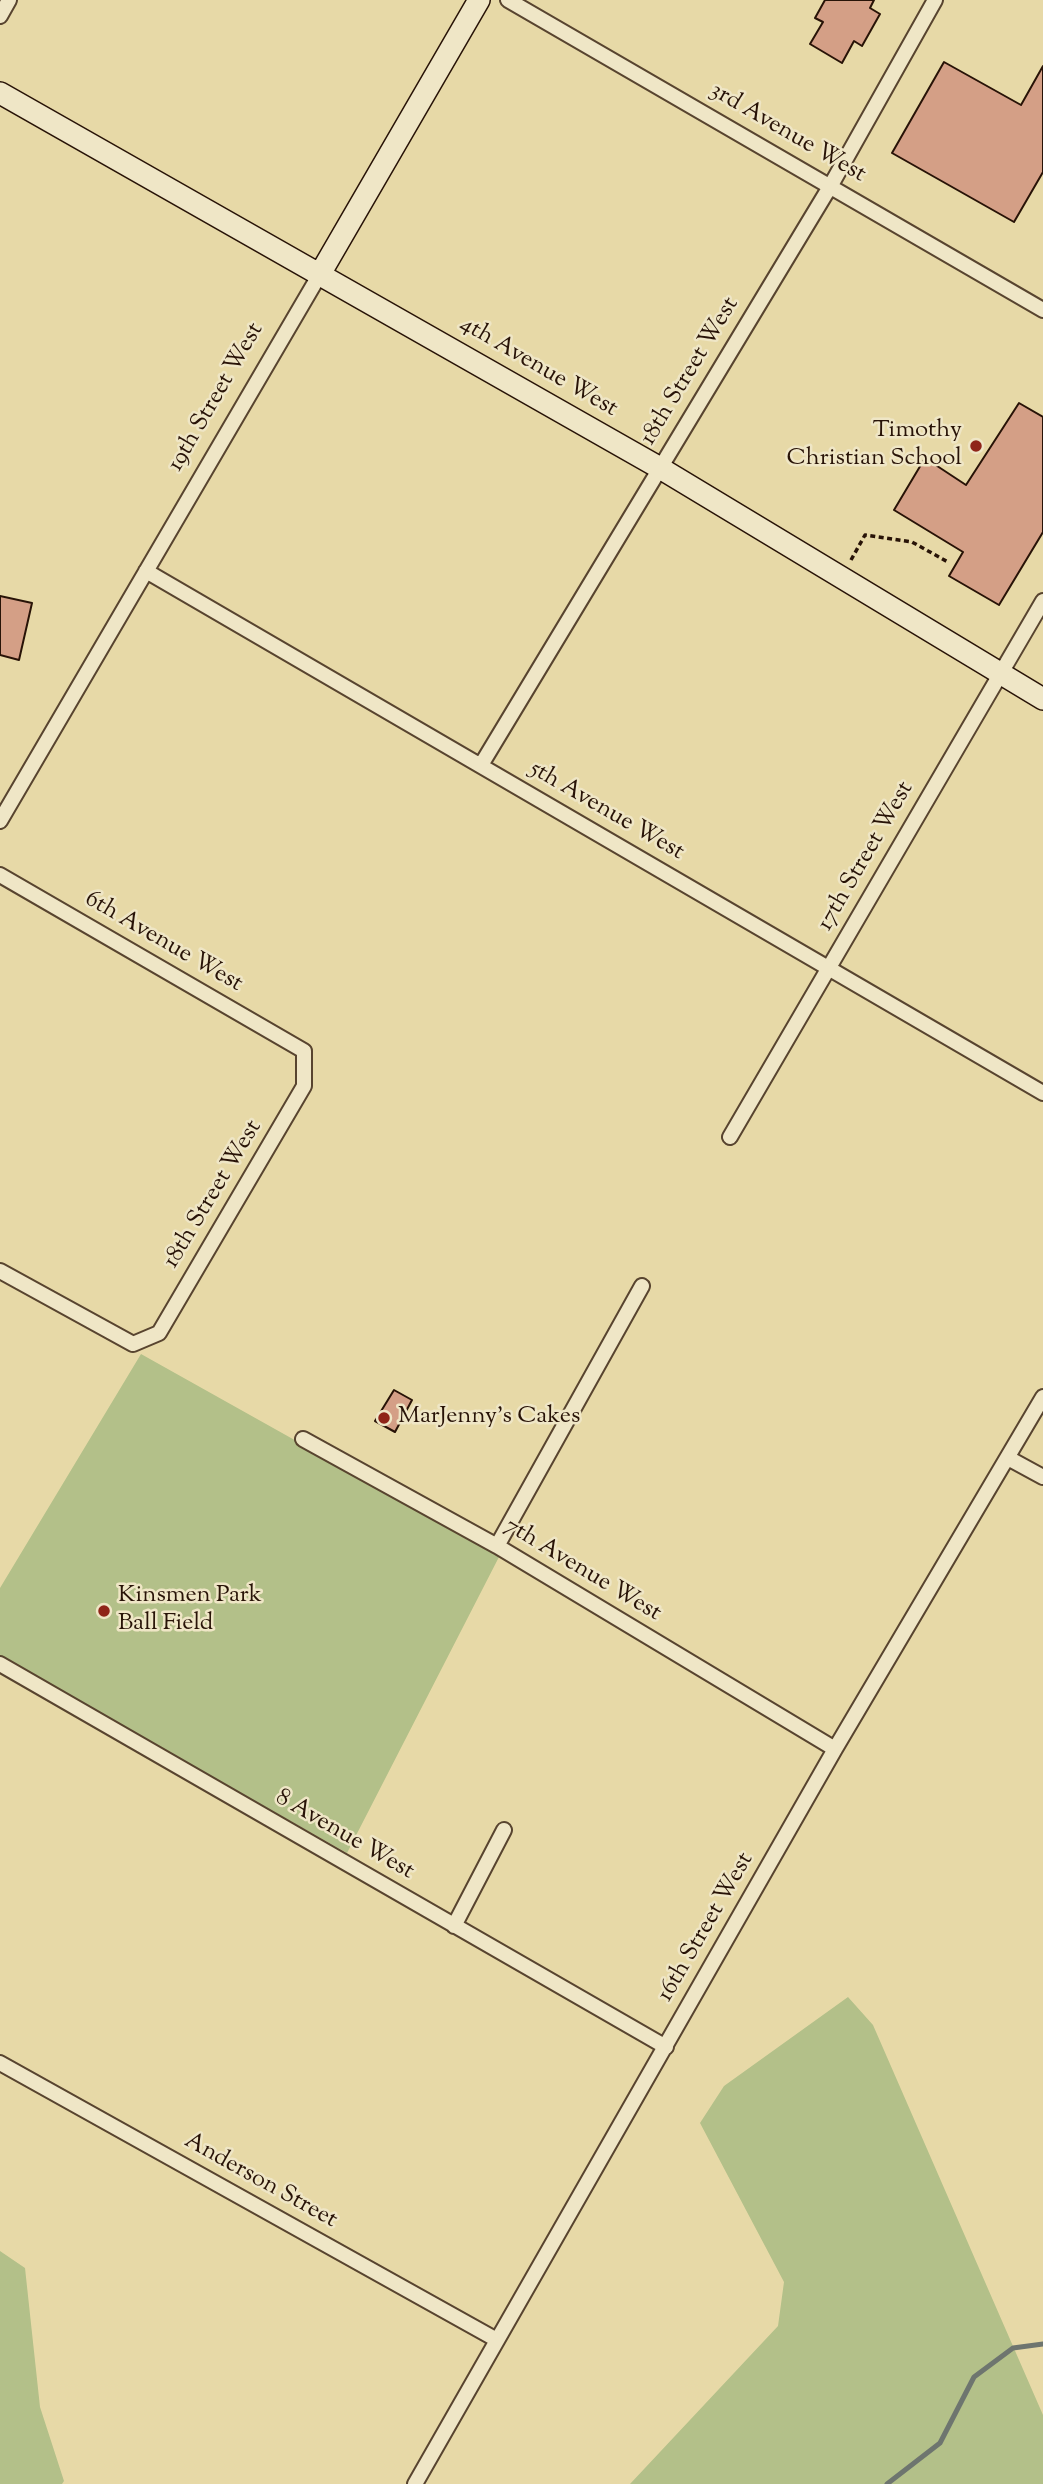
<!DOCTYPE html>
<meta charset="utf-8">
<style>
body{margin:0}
canvas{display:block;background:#e7d9a7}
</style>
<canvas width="1043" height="2484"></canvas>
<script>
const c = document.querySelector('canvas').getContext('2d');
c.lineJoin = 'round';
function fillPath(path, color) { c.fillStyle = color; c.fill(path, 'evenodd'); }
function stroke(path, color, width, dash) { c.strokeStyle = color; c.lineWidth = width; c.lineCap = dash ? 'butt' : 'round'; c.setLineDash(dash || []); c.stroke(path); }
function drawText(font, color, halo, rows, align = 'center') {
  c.font = font + ' "Sorts Mill Goudy",serif'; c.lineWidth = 5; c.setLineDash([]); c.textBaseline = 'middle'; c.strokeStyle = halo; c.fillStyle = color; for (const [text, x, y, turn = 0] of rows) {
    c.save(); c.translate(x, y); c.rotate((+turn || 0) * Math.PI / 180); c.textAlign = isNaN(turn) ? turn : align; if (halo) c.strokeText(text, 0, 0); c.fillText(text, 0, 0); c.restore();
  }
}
fillPath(new Path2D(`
 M141,1354L500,1555L347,1853L0,1657V1588Z
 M848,1997L873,2025L1043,2415V2484H630L778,2326L784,2282L700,2123L724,2086Z
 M0,2251L25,2268L40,2407L64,2481L62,2484H0Z`), '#b3c089');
stroke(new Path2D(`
 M887,2484L940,2443L974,2377L1013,2348L1043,2344`), '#6e756f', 5);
const building = new Path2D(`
 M825,0H874L870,8L880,14L862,46L854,41L842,63L810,44L823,22L815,18Z
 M944,62L1021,105L1043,66V172L1014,222L892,153Z
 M1019,403L1043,417V532L999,605L949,576L963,552L894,510L925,458L966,485Z
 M0,596L32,603L19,660L0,655Z
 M394,1390L412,1400L395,1432L375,1421Z`);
fillPath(building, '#d49f86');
stroke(building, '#281307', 2);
const street = new Path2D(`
 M508,0L1043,310
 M0,16L9,0
 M146,571L1043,1093
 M481,765L831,185L935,0
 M0,821L320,274
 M0,875L304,1051V1086L159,1333L133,1344L0,1271
 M730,1137L1043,601
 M303,1439L497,1546L835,1749
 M1008,1458L1043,1477
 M497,1546L642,1286
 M0,1664L666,2047
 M454,1926L504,1830
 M0,2063L497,2340
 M415,2484L835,1749L1043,1397`);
const secondary = new Path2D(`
 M0,93L660,468L1043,699
 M320,274L479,0`);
stroke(street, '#58442f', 18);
stroke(secondary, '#281307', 24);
stroke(new Path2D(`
 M851,560L865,535L912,542L948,562`), '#281307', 3.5, [5, 3.5]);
stroke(street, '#efe6c6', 14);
stroke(secondary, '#efe6c6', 21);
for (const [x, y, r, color] of [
 [976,446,7,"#8f2418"],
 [384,1418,7,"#8f2418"],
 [104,1611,7,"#8f2418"]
]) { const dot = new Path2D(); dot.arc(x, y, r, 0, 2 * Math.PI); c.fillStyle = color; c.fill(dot); stroke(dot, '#efe6c6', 2.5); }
drawText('24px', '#281307', '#efe6c6', [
 ["3rd Avenue West",787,134,30],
 ["4th Avenue West",538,368,30],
 ["18th Street West",691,372,-59],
 ["19th Street West",217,398,-60],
 ["5th Avenue West",606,812,30],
 ["17th Street West",867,857,-60],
 ["6th Avenue West",163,943,30],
 ["18th Street West",214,1195,-59],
 ["7th Avenue West",582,1571,31],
 ["8 Avenue West",344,1836,30],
 ["16th Street West",707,1928,-60],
 ["Anderson Street",260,2182,29]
]);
drawText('24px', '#281307', '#efe6c6', [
 ["Timothy",962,432,"right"],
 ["Christian School",962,460,"right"],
 ["MarJenny’s Cakes",398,1418],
 ["Kinsmen Park",118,1597],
 ["Ball Field",118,1625]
], 'left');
</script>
